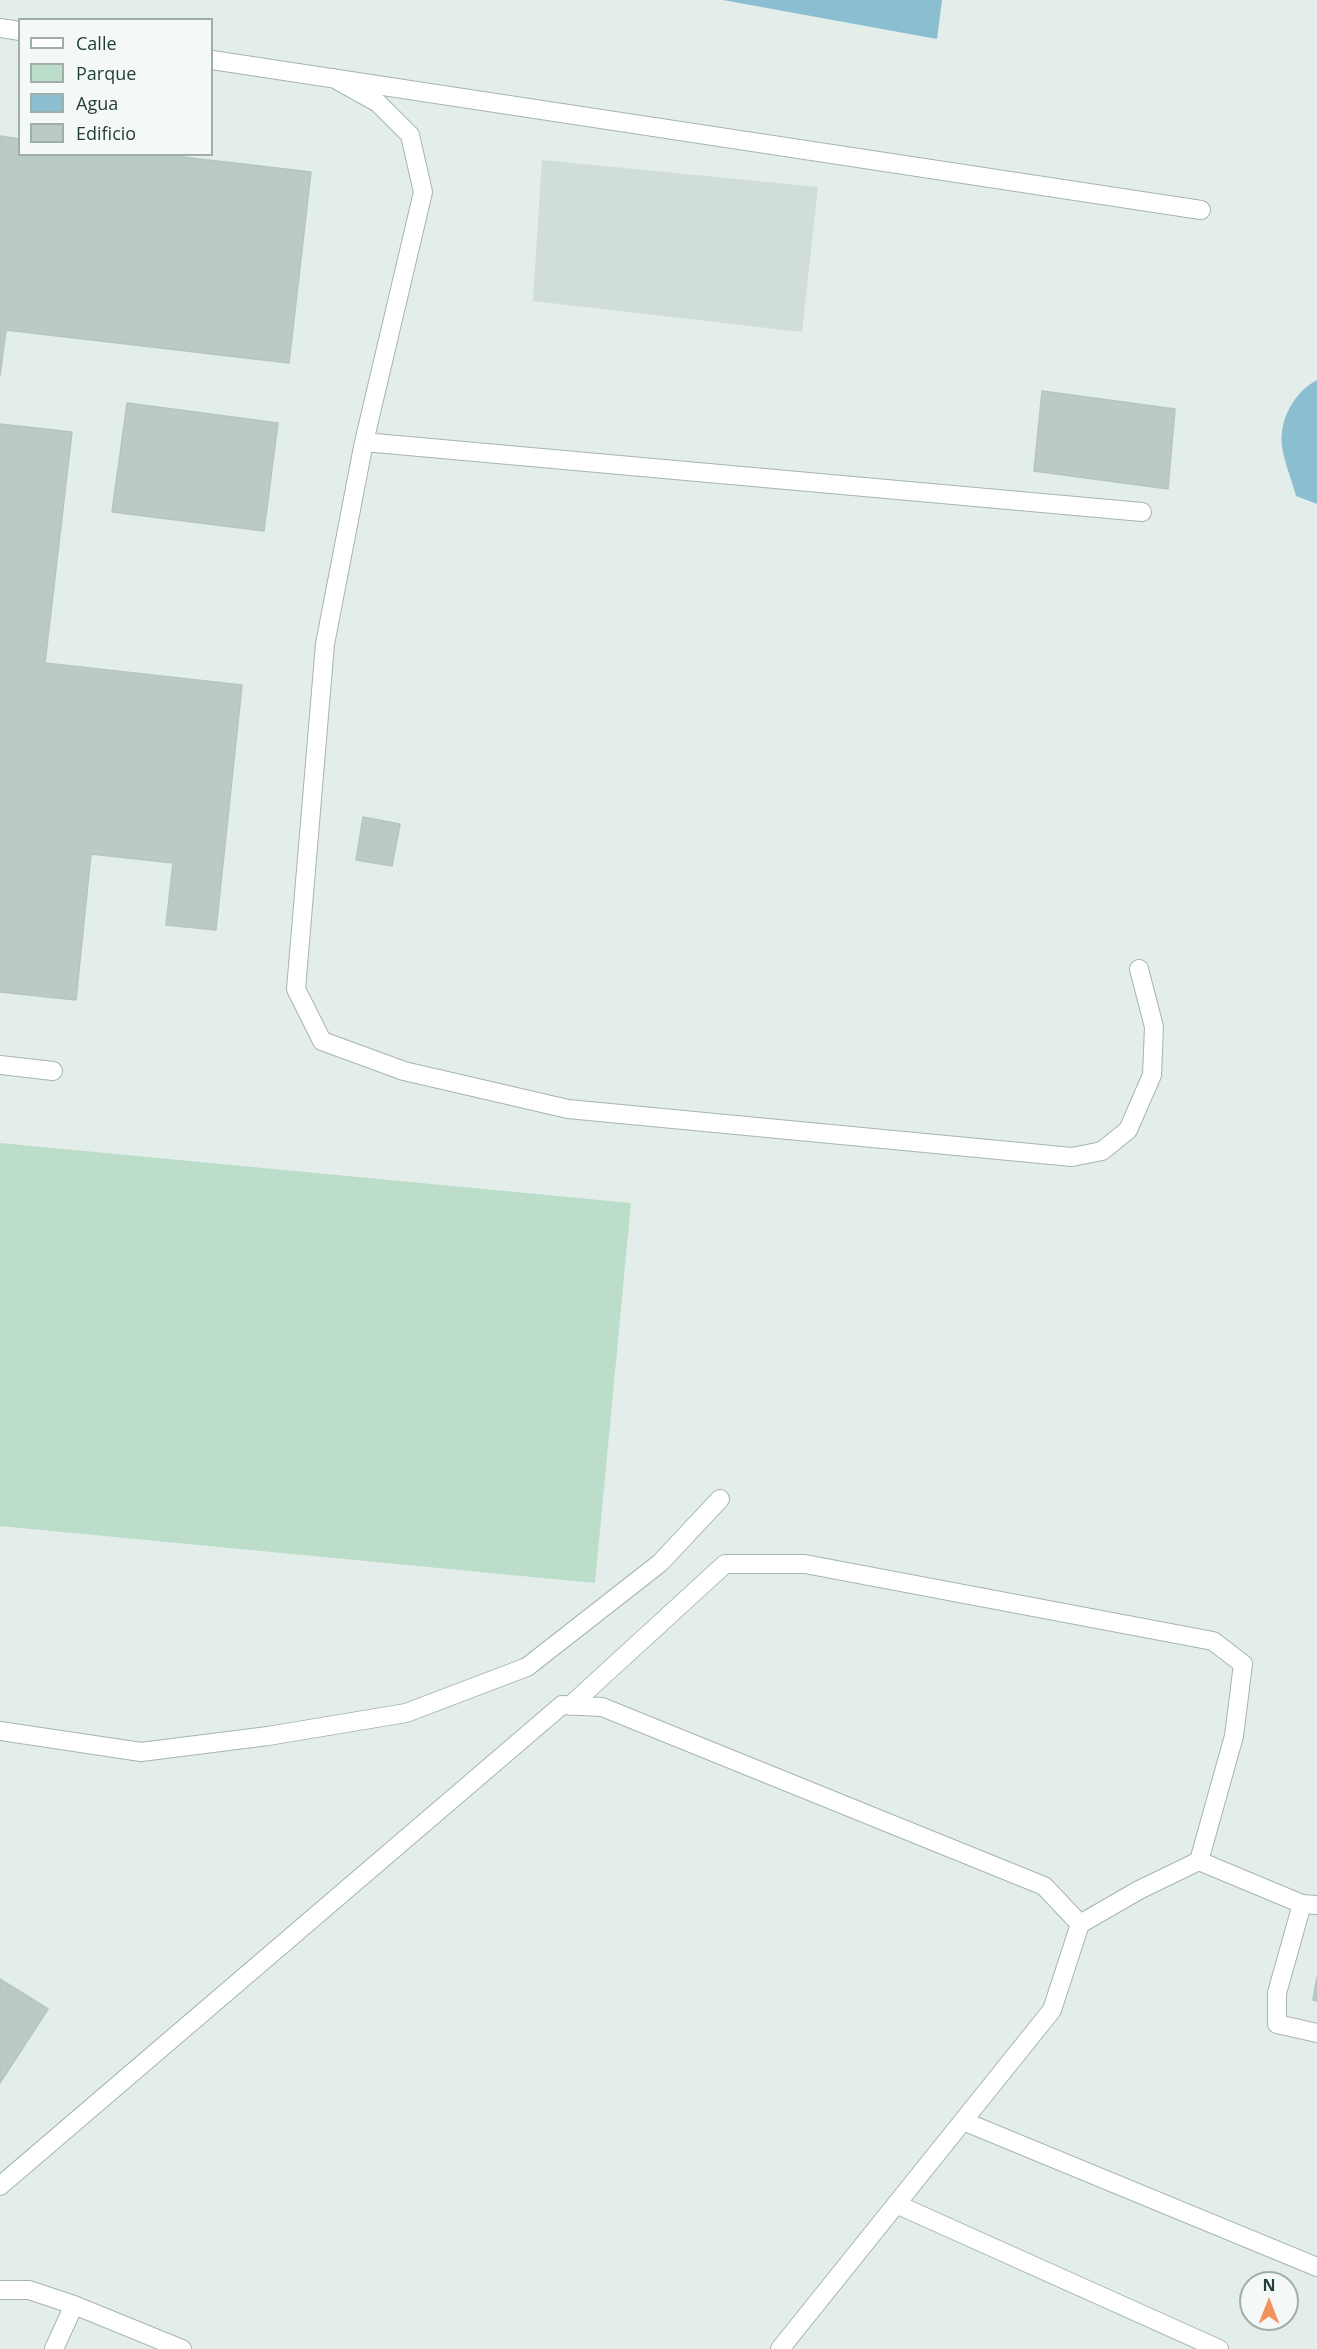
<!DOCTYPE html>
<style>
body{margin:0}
#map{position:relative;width:1317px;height:2349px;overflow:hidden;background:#e3edea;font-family:"Open Sans",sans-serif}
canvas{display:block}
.legend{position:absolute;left:18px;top:18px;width:195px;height:138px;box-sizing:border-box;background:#f4f9f7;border:2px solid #a0aeab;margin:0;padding:8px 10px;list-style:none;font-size:18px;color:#233e3a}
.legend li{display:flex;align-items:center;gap:12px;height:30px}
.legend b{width:30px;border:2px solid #a0aeab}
.north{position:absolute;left:1239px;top:2271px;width:60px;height:60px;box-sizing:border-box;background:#f4f9f7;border:2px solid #a0aeab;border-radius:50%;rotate:0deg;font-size:16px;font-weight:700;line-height:24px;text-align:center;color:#233e3a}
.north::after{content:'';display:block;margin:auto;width:21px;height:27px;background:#f0935e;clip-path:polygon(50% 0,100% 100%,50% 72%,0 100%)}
</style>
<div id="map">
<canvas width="1317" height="2349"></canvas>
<ul class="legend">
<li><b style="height:8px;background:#fff"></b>Calle</li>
<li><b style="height:16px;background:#bcddc9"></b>Parque</li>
<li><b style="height:16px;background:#8cbed1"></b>Agua</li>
<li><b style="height:16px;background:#bbcac6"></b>Edificio</li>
</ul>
<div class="north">N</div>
</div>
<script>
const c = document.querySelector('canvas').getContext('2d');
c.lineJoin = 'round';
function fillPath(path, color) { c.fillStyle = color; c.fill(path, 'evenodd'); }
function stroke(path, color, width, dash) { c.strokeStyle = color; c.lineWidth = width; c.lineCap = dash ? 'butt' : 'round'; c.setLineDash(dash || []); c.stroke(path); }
fillPath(new Path2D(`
 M542,160L818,187L802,332L533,301Z`), '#d1ddd9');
fillPath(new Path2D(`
 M0,1143L631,1203L595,1583L0,1526Z`), '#bcddc9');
fillPath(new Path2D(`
 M723,0H942L937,39Z
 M1317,380V504L1296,496C1292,480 1284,462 1282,446C1279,420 1294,392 1317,380Z`), '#8cbed1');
const building = new Path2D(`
 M0,136L20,139V154H157L311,172L289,363L6,330L0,376Z
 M1042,391L1175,409L1168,489L1034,471Z
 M127,403L278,423L264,531L112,512Z
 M0,424L72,432L45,663L242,685L216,930L166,925L173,863L91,854L76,1000L0,992Z
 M363,817L400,824L392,866L356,860Z
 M1317,1977V2001L1313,2000Z
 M0,1979L48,2009L0,2083Z`);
fillPath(building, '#bbcac6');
stroke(building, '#b5c6c1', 1.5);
const minor = new Path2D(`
 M0,28L20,31
 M212,60L1201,210
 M333,78L378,103L410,135L423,192L364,442L325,644L296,989L322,1041L404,1071L568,1109L1072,1157L1102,1151L1128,1130L1152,1075L1154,1027L1139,969
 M364,442L1142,512
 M0,1065L53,1071
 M570,1706L725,1564H805L1213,1641L1243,1664L1234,1736L1199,1861L1139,1890L1080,1924
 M0,1731L141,1752L268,1736L406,1713L527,1667L660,1563L720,1499
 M1199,1861L1302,1904L1317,1905
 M1302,1904L1277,1993V2024L1317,2033
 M963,2121L1317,2267
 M0,2186L562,1705L602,1707L1044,1886L1080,1924L1052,2010L780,2349
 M896,2204L1219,2349
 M0,2290H29L74,2305L182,2349
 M54,2349L74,2305`);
stroke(minor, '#a6b5b2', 20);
stroke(minor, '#fff', 18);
</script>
